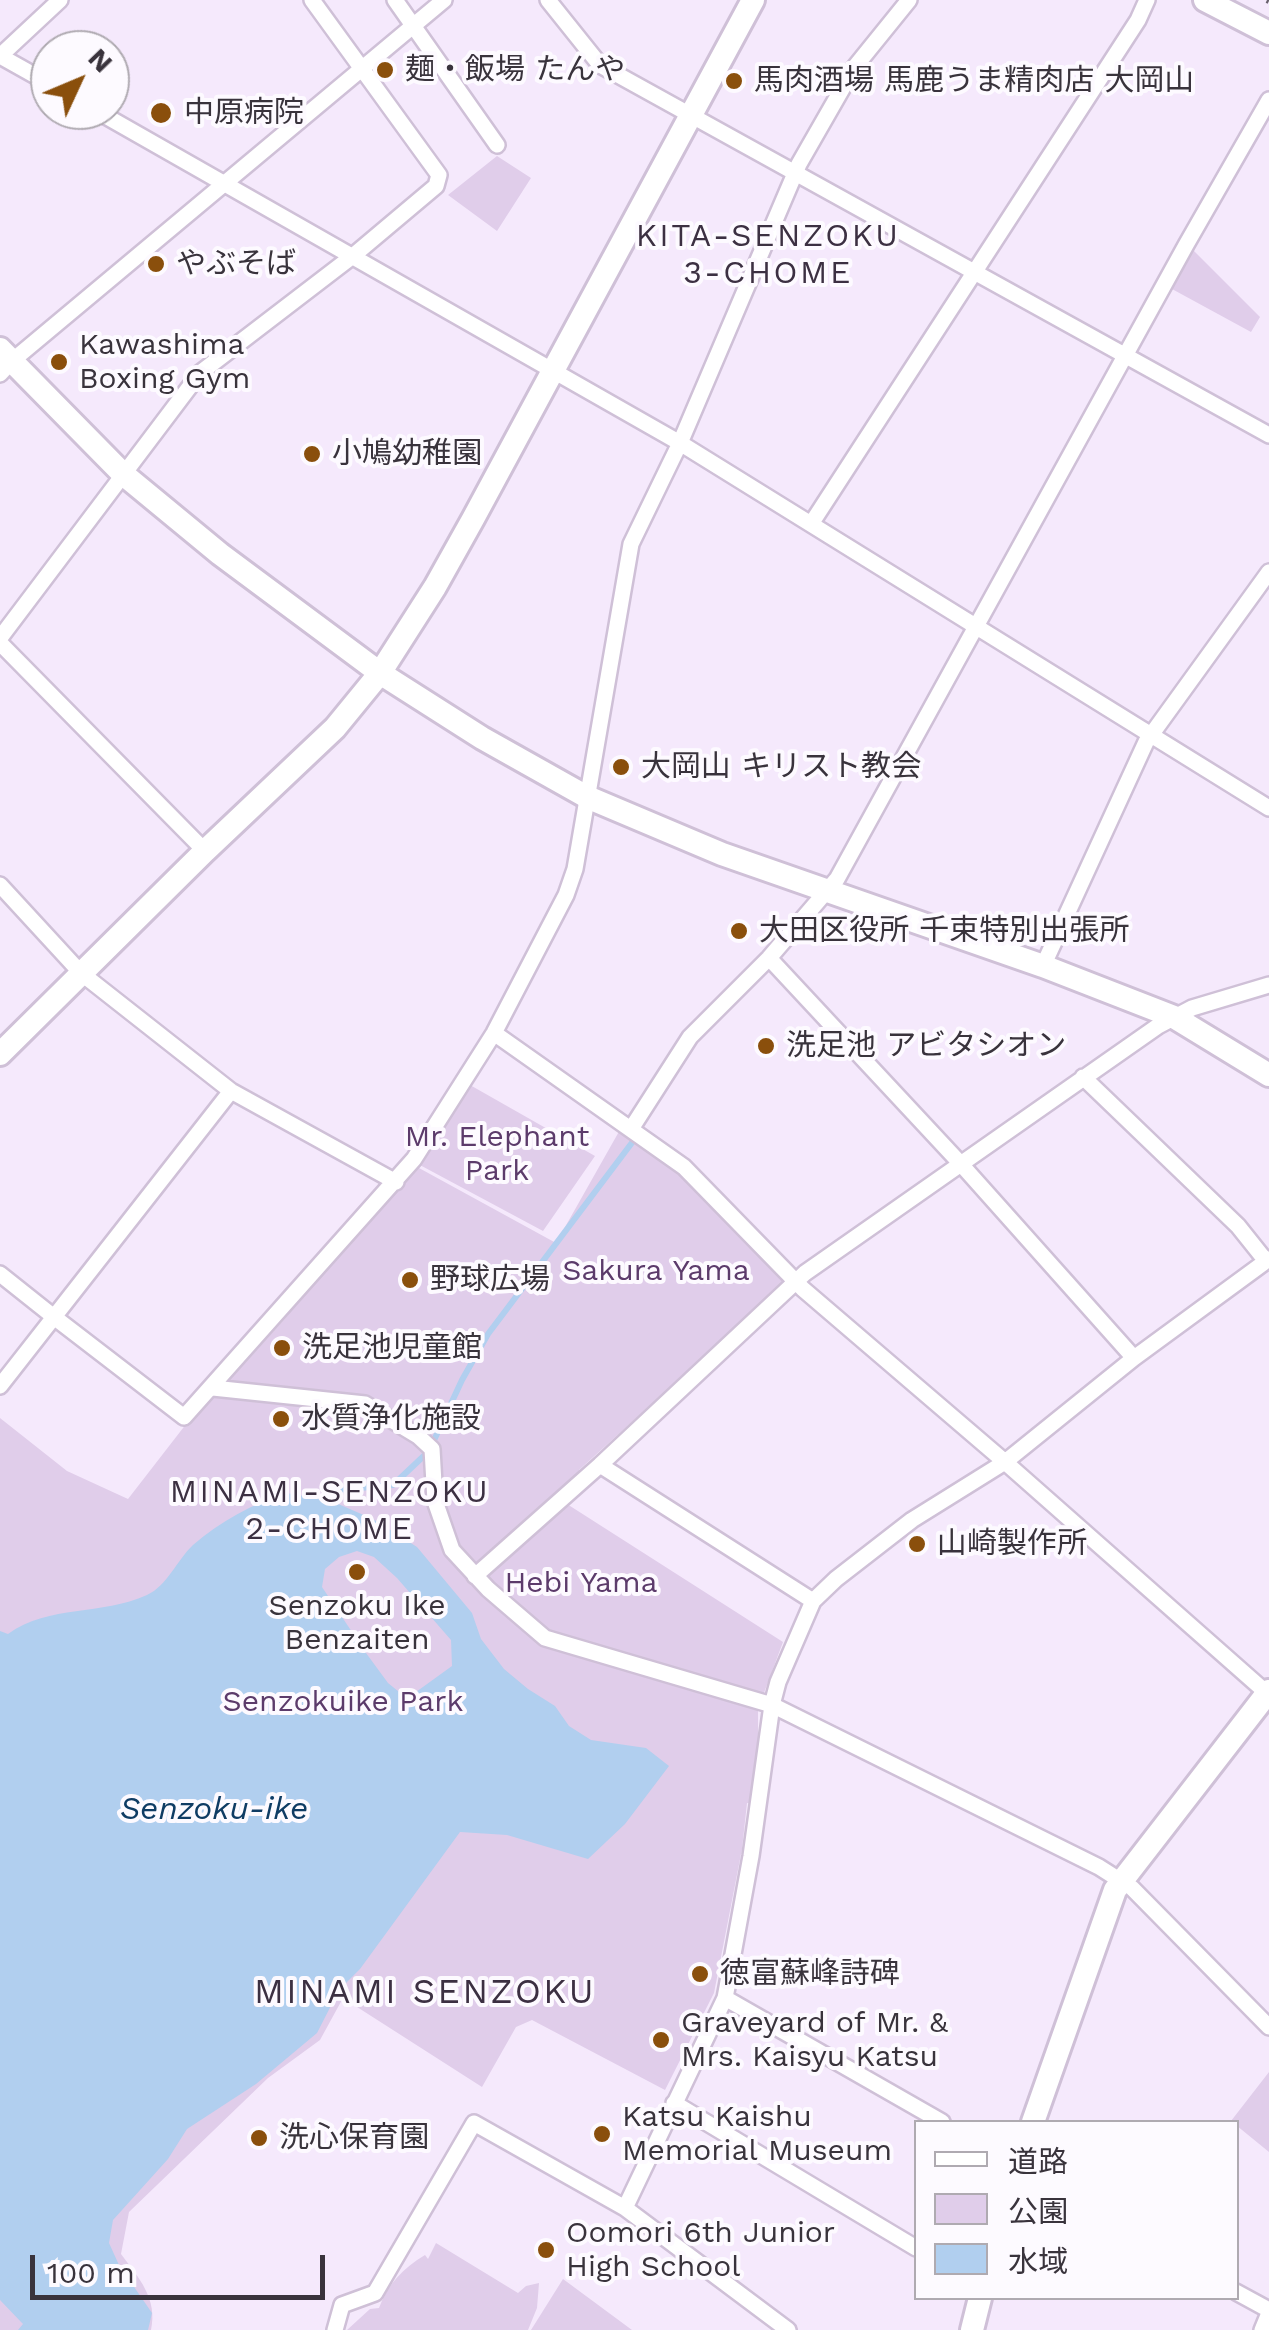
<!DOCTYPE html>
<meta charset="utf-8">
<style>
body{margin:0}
#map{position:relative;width:1269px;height:2330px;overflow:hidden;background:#f5e9fc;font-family:"Work Sans","Noto Sans JP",sans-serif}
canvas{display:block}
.legend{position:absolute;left:914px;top:2120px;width:325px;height:180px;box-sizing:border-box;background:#fdfaff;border:2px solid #afaab1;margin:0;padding:12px 18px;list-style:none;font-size:30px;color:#39333c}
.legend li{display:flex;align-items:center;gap:20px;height:50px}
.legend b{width:50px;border:2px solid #afaab1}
.north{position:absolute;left:30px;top:30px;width:100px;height:100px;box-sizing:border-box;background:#fdfaff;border:2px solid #afaab1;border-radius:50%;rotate:46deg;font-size:28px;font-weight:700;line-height:40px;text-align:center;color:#39333c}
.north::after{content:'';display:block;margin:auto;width:35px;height:45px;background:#8a4f0c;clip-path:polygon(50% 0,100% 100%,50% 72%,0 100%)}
.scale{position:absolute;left:30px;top:2255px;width:295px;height:45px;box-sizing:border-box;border:5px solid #39333c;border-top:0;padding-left:12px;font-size:30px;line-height:35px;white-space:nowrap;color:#39333c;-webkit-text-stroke:8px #fdfaff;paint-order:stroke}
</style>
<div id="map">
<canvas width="1269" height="2330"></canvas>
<ul class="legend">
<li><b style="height:12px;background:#fff"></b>道路</li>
<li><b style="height:28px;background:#e0cdea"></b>公園</li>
<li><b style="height:28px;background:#b1cfef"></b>水域</li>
</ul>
<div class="north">N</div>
<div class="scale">100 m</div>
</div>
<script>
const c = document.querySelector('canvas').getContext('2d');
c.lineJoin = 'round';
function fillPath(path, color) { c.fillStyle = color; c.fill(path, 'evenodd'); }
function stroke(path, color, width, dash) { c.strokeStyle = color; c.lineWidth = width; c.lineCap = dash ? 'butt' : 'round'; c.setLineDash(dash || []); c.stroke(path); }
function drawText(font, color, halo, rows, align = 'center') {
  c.font = font + ' "Work Sans","Noto Sans JP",sans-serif'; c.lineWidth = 8; c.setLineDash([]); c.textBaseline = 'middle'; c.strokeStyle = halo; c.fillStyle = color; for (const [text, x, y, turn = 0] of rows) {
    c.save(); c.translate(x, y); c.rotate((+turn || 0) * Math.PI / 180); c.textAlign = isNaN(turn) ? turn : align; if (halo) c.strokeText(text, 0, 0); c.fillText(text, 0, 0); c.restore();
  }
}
fillPath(new Path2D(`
 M497,156L531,178L497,231L448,195Z
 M1193,250L1260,317L1251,332L1172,289Z
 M470,1085L595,1156L543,1231L418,1164Z
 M621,1128L682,1170L786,1282L579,1470L581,1475L556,1497L783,1642L758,1709V1804L747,1803L742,1849L714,1993L665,2090L532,2020L516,2027L482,2087L343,1998L320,2040L268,2078L129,2212L121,2254C139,2278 158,2299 151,2330H0V1418L67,1471L128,1499L190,1419L218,1393L288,1315L285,1311L413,1168H419L556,1243Z
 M1269,2072V2152L1231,2121Z
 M436,2243L518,2293L526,2286L539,2283L537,2308L528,2330H347L370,2309L379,2308C388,2284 403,2268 425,2255L428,2259Z
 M563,2279L632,2330H531Z`), '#e0cdea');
fillPath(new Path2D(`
 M286,1493L329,1500L373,1519L417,1547L472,1613L481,1639L504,1669L528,1689L555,1706L569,1726L591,1740L646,1748L669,1766L625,1824L588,1859L507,1835L460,1832L360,1969L339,1990L317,2033L256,2084L187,2129L168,2159L113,2220L109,2243L119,2265L152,2313L148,2330H18L23,2324L0,2300V1631L8,1634C50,1604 101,1616 147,1595C167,1586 177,1560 193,1545C221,1521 252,1504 286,1493ZM357,1551L374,1557L397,1578L451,1640L452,1666L416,1692L404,1696L388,1683L366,1653L322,1587L325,1569L339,1557Z`), '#b1cfef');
stroke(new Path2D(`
 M329,1500L337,1490L393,1485L429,1451L462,1380L488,1334L634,1140`), '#b1cfef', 6);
const street = new Path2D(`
 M395,0L497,145
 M548,0L600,65L1269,435
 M0,56L60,0
 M0,56L50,84
 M95,110L680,443L1269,808
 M0,374L12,361L444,0
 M811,524L1138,20L1147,0
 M0,638L200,373L354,255L436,186L439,175L312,0
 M0,643L205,851
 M0,885L81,973L231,1091L396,1182
 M769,958L960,1163L1134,1358
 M1043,966L1146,742L1269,572
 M494,1033L684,1167L803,1289L1005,1462L1269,1695
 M1083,1077L1238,1226L1266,1261
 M631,1129L690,1037L769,958L837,879L1186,245L1269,100
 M0,1274L54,1317L231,1091
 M0,1386L54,1317L184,1417L414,1159L494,1033L566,895L575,869L631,544L680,443L799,164L854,68L909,0
 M213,1388L365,1404L418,1436L432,1449L435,1501L452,1550L488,1589L545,1638L772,1705L1099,1867L1132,1888L1269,2027
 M600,1465L813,1601
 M475,1576L600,1465L805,1273L1158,1026L1192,1008L1269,985
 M725,1998L942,2122
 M674,2103L916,2248
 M625,2208L725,1998L751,1856L772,1705L778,1682L813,1601L836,1579L912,1520L1005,1462L1134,1358L1269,1259
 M1236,2292L1269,2310
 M335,2330L342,2305L375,2293L474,2123L625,2208L788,2330
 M1262,2330L1269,2313`);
const secondary = new Path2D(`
 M1205,0L1269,33
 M0,349L123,474L220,554L380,673L482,738L587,797L722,854L1043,966L1174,1017L1269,1075
 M0,1054L205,851L335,728L380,673L435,587L473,519L753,0
 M1033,2122L1115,1890L1269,1691
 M972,2330L980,2298`);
stroke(street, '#cfc0d7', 20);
stroke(secondary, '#cfc0d7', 28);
stroke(street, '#fff', 15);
stroke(secondary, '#fff', 22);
stroke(new Path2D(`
 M1267,0L1269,1`), '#6a626e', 6, [12, 12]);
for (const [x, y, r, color] of [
 [385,70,10,"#8a4f0c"],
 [734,81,10,"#8a4f0c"],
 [161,113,12,"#8a4f0c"],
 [156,264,10,"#8a4f0c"],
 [59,362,10,"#8a4f0c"],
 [312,454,10,"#8a4f0c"],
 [621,767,10,"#8a4f0c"],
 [739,931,10,"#8a4f0c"],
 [766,1046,10,"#8a4f0c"],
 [410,1280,10,"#8a4f0c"],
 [282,1348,10,"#8a4f0c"],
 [281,1419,10,"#8a4f0c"],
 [917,1544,10,"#8a4f0c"],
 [357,1572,10,"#8a4f0c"],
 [700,1974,10,"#8a4f0c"],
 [661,2040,10,"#8a4f0c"],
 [602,2134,10,"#8a4f0c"],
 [259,2138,10,"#8a4f0c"],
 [546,2250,10,"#8a4f0c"]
]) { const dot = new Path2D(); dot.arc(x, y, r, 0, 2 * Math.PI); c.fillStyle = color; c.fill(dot); stroke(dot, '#fdfaff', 4); }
drawText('30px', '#39333c', '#fdfaff', [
 ["麺・飯場 たんや",405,70],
 ["馬肉酒場 馬鹿うま精肉店 大岡山",754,81],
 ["中原病院",184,113],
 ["やぶそば",176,264],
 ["Kawashima",79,345],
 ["Boxing Gym",79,379],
 ["小鳩幼稚園",332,454],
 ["大岡山 キリスト教会",641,767],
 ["大田区役所 千束特別出張所",759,931],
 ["洗足池 アビタシオン",786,1046],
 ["野球広場",430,1280],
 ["洗足池児童館",302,1348],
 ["水質浄化施設",301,1419],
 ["山崎製作所",937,1544],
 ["Senzoku Ike",357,1606,"center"],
 ["Benzaiten",357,1640,"center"],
 ["徳富蘇峰詩碑",720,1974],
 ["Graveyard of Mr. &",681,2023],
 ["Mrs. Kaisyu Katsu",681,2057],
 ["Katsu Kaishu",622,2117],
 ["Memorial Museum",622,2151],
 ["洗心保育園",279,2138],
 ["Oomori 6th Junior",566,2233],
 ["High School",566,2267]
], 'left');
drawText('30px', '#5c3b6b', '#fdfaff', [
 ["Mr. Elephant",497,1137],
 ["Park",497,1171],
 ["Sakura Yama",656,1271],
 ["Hebi Yama",581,1583],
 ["Senzokuike Park",343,1702]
]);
c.letterSpacing = '2.5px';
drawText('32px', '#3c3042', '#fdfaff', [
 ["KITA-SENZOKU",768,237],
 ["3-CHOME",768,274],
 ["MINAMI-SENZOKU",330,1493],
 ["2-CHOME",330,1530]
]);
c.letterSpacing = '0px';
drawText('italic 32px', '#0f3c64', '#fdfaff', [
 ["Senzoku-ike",214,1810]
]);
c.letterSpacing = '2.5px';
drawText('35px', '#3c3042', '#fdfaff', [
 ["MINAMI SENZOKU",425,1993]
]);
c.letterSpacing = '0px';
</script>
